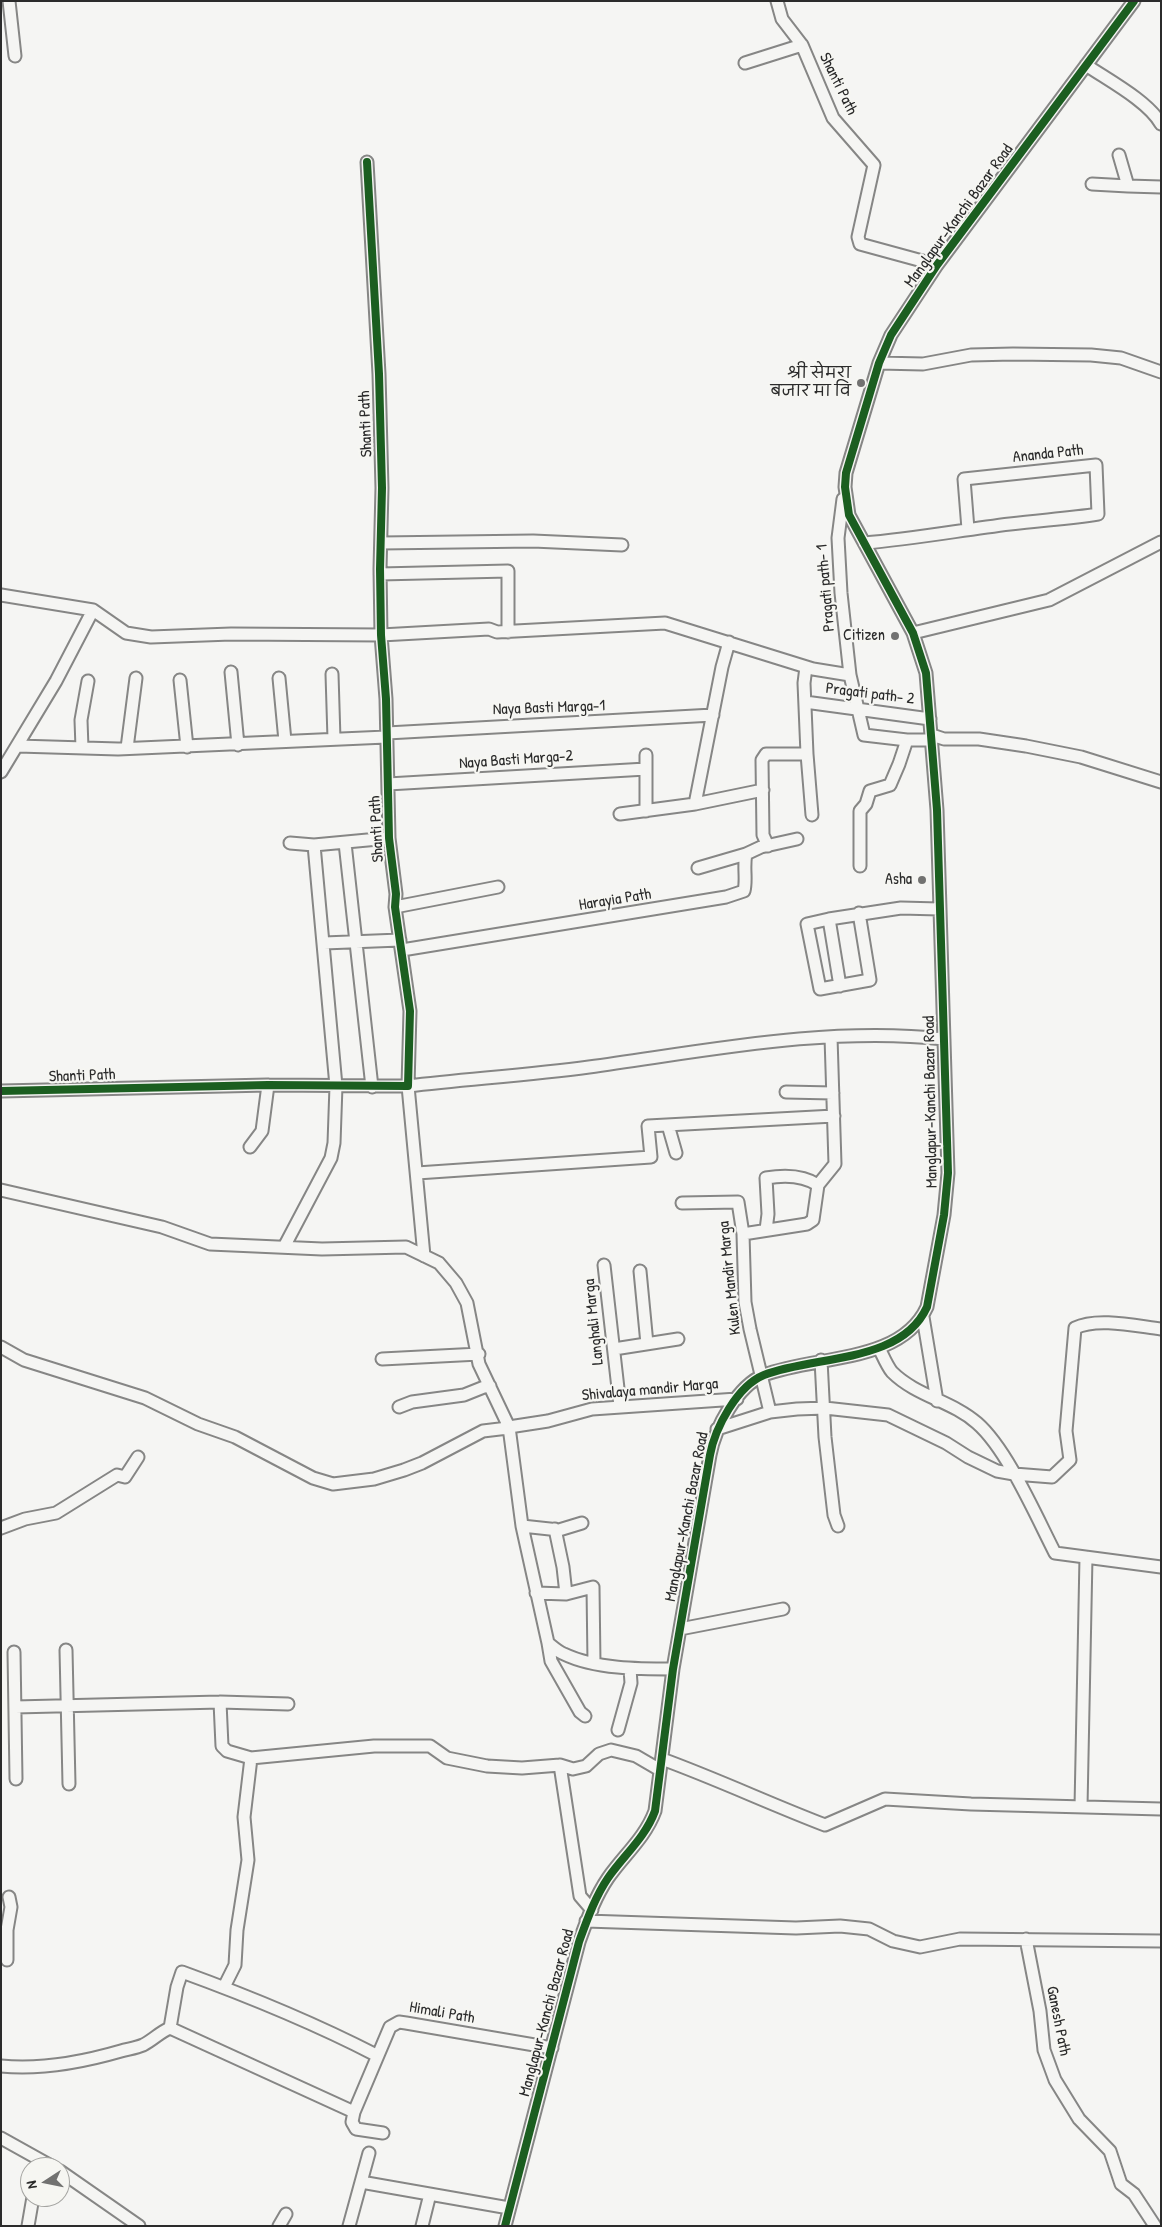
<!DOCTYPE html>
<meta charset="utf-8">
<style>
body{margin:0}
#map{position:relative;width:1162px;height:2227px;overflow:hidden;background:#f5f5f3;font-family:"Patrick Hand",sans-serif}
canvas{display:block}
.frame{position:absolute;inset:0;border:2px solid #2b2b2b;pointer-events:none}
.north{position:absolute;left:20px;top:2157px;width:50px;height:50px;box-sizing:border-box;background:#f6f6f2;border:1px solid #a5a5a2;border-radius:50%;rotate:259deg;font-size:14px;font-weight:700;line-height:20px;text-align:center;color:#2b2b2b}
.north::after{content:'';display:block;margin:auto;width:18px;height:22px;background:#727271;clip-path:polygon(50% 0,100% 100%,50% 72%,0 100%)}
</style>
<div id="map">
<canvas width="1162" height="2227"></canvas>
<div class="frame"></div>
<div class="north">N</div>
</div>
<script>
const c = document.querySelector('canvas').getContext('2d');
c.lineJoin = 'round';
function stroke(path, color, width, dash) { c.strokeStyle = color; c.lineWidth = width; c.lineCap = dash ? 'butt' : 'round'; c.setLineDash(dash || []); c.stroke(path); }
function drawText(font, color, halo, rows, align = 'center') {
  c.font = font + ' "Patrick Hand","Playpen Sans Deva",sans-serif'; c.lineWidth = 4.5; c.setLineDash([]); c.textBaseline = 'middle'; c.strokeStyle = halo; c.fillStyle = color; for (const [text, x, y, turn = 0] of rows) {
    c.save(); c.translate(x, y); c.rotate((+turn || 0) * Math.PI / 180); c.textAlign = isNaN(turn) ? turn : align; if (halo) c.strokeText(text, 0, 0); c.fillText(text, 0, 0); c.restore();
  }
}
const minor = new Path2D(`
 M9,1L15,56
 M777,1L782,19L802,45L833,118L874,165L858,237L860,244L937,265
 M745,63L802,45
 M1086,65C1108,80 1148,101 1161,124
 M1092,184L1128,186L1119,155
 M1128,186L1161,187
 M879,363L923,364L971,355L1013,354L1091,355L1121,358L1161,372
 M843,499L838,538L841,593L850,675L864,735L907,740H932
 M381,543L533,541L622,545
 M864,543C913,539 961,530 1010,524C1039,520 1068,519 1098,514L1096,465L964,479L968,529
 M380,574L508,571V632
 M1,595L93,610L126,633L151,637L231,634L381,635L489,629L497,632L665,623L813,669L850,675
 M913,633L1049,600L1161,542
 M231,672L238,745
 M332,674L334,739
 M279,678L285,741
 M180,680L187,747
 M805,702L930,719
 M387,733L713,715
 M932,735L944,739H979L1026,746L1081,757L1161,782
 M18,746L118,749L386,737
 M82,748L81,720L88,681
 M127,748L136,678
 M807,754L812,815
 M646,755V811
 M1,772L56,681L93,610
 M388,784L646,769
 M695,804L722,667L729,642
 M620,814L695,804L763,790
 M290,843L314,845L389,838
 M345,843L372,1087
 M768,846L763,835L762,760L766,754H807L804,683L806,667
 M860,866V811L866,804L870,791L890,785L899,764L907,740
 M698,868L746,854
 M395,907L498,887
 M829,919L901,908L939,909
 M324,943L400,940
 M402,950L726,897L744,891C747,879 743,867 746,854L761,847L797,839
 M840,986L829,919L807,924L820,989L870,980L859,913
 M1,1091L268,1085L408,1086L410,1011L395,907L396,894L389,838L386,699L381,635L380,569L382,488L379,374L367,162
 M786,1092L833,1093
 M668,1125L676,1153
 M250,1147L262,1131L268,1085
 M417,1173L651,1157L648,1126L834,1116
 M818,1185L835,1164L831,1037
 M1,1190L162,1227L210,1244L322,1249L406,1247L439,1263L456,1283L467,1303L479,1364L509,1427L522,1526L548,1643C553,1647 558,1652 564,1654C595,1669 640,1669 673,1669
 M682,1203L738,1202L743,1234L745,1302L750,1329L770,1412
 M743,1234L807,1224L813,1220L818,1185C803,1175 783,1175 766,1178L768,1214L766,1230
 M284,1247L331,1158L334,1143L336,1086L314,845
 M424,1256L408,1086C468,1079 529,1075 589,1067C706,1051 827,1026 944,1039
 M604,1265L620,1406
 M640,1271L647,1344
 M923,1317L937,1401
 M1,1347L24,1360L145,1398L198,1424L235,1437L313,1478L333,1484L374,1479L404,1470L422,1463L483,1431L508,1428
 M879,1348C883,1356 887,1366 892,1372C916,1396 952,1401 977,1423C1007,1449 1036,1516 1055,1553L1161,1567
 M614,1349L678,1339
 M382,1359L479,1354
 M821,1360L825,1437L834,1515L838,1526
 M399,1407L412,1402L464,1395L484,1387L490,1386
 M509,1427L548,1421L592,1409L737,1399
 M717,1429L770,1412L797,1409L825,1408L888,1415L946,1443L968,1457L997,1471L1014,1474L1052,1477L1070,1460L1066,1431L1075,1328C1097,1317 1136,1326 1161,1329
 M522,1526L559,1530L582,1523
 M1,1528L25,1519L56,1513L117,1475L125,1477L138,1457
 M555,1529L563,1567L566,1594
 M536,1593L566,1594L593,1587L594,1663
 M680,1629L783,1609
 M548,1643L551,1661L580,1712L585,1716
 M66,1650L69,1784
 M14,1652L16,1779
 M220,1702L222,1746L227,1751L251,1758L244,1817L248,1860L237,1930L235,1965L224,1987
 M15,1707L220,1702L288,1704
 M618,1730L631,1683L630,1669
 M251,1758L374,1746H430L447,1758L487,1766L522,1768L560,1765L573,1769L586,1766L599,1754L611,1750L636,1756L660,1770
 M662,1759C717,1779 770,1804 825,1825L885,1799L971,1804L1161,1809
 M560,1765L580,1896L592,1910
 M1081,1807L1086,1557
 M586,1921L796,1928L840,1926L869,1929L893,1941L920,1947L960,1939L1161,1941
 M1026,1939L1040,2011L1044,2050L1055,2080L1079,2119L1110,2151L1121,2184L1134,2194L1155,2226
 M7,1960V1930L11,1907L9,1897
 M170,2028L354,2112
 M1,2066C40,2070 83,2062 121,2051C128,2049 136,2048 143,2045C153,2040 160,2032 170,2028L177,1987L182,1972C248,1996 314,2023 376,2055
 M383,2133L356,2129L352,2122L354,2112L390,2027L399,2022L406,2023L552,2048
 M1,2138L53,2167
 M60,2171L139,2226
 M361,2182L509,2208
 M28,2226L33,2197
 M279,2226L286,2214
 M349,2226L369,2153
 M422,2226L430,2194
 M505,2226L579,1942C587,1920 595,1897 608,1878C624,1855 645,1838 655,1811L673,1669L710,1455C715,1428 737,1386 764,1375C815,1355 901,1364 927,1307L944,1215L948,1173L937,810L926,673L913,633L849,515L845,487L846,473L879,363L891,335L937,265L1134,1`);
stroke(minor, '#868685', 15);
stroke(minor, '#f5f5f3', 11);
stroke(new Path2D(`
 M1,1091L268,1085L408,1086L410,1011L395,907L396,894L389,838L386,699L381,635L380,569L382,488L379,374L367,162
 M505,2226L579,1942C587,1920 595,1897 608,1878C624,1855 645,1838 655,1811L673,1669L710,1455C715,1428 737,1386 764,1375C815,1355 901,1364 927,1307L944,1215L948,1173L937,810L926,673L913,633L849,515L845,487L846,473L879,363L891,335L937,265L1134,1`), '#1b5e20', 8);
for (const [x, y, r, color] of [
 [861,383,5,"#727271"],
 [895,636,5,"#727271"],
 [922,880,5,"#727271"]
]) { const dot = new Path2D(); dot.arc(x, y, r, 0, 2 * Math.PI); c.fillStyle = color; c.fill(dot); stroke(dot, '#f6f6f2', 2); }
drawText('16px', '#2b2b2b', '#f6f6f2', [
 ["Shanti Path",838,84,64],
 ["Manglapur-Kanchi Bazar Road",959,216,-54],
 ["Shanti Path",366,424,-92],
 ["Ananda Path",1048,454,-6],
 ["Pragati path- 1",826,588,-95],
 ["Pragati path- 2",870,694,7],
 ["Naya Basti Marga-1",549,708,-2],
 ["Naya Basti Marga-2",516,760,-4],
 ["Shanti Path",377,829,-93],
 ["Harayia Path",615,900,-9],
 ["Shanti Path",82,1076,-2],
 ["Manglapur-Kanchi Bazar Road",931,1102,-91],
 ["Kulen Mandir Marga",730,1278,-96],
 ["Langhali Marga",594,1322,-96],
 ["Shivalaya mandir Marga",650,1390,-5],
 ["Manglapur-Kanchi Bazar Road",687,1517,-79],
 ["Himali Path",442,2013,10],
 ["Manglapur-Kanchi Bazar Road",547,2013,-75],
 ["Ganesh Path",1058,2021,79]
]);
drawText('16px', '#2b2b2b', '#f6f6f2', [
 ["श्री सेमरा",851,374],
 ["बजार मा वि",851,392],
 ["Citizen",885,636],
 ["Asha",912,880]
], 'right');
</script>
